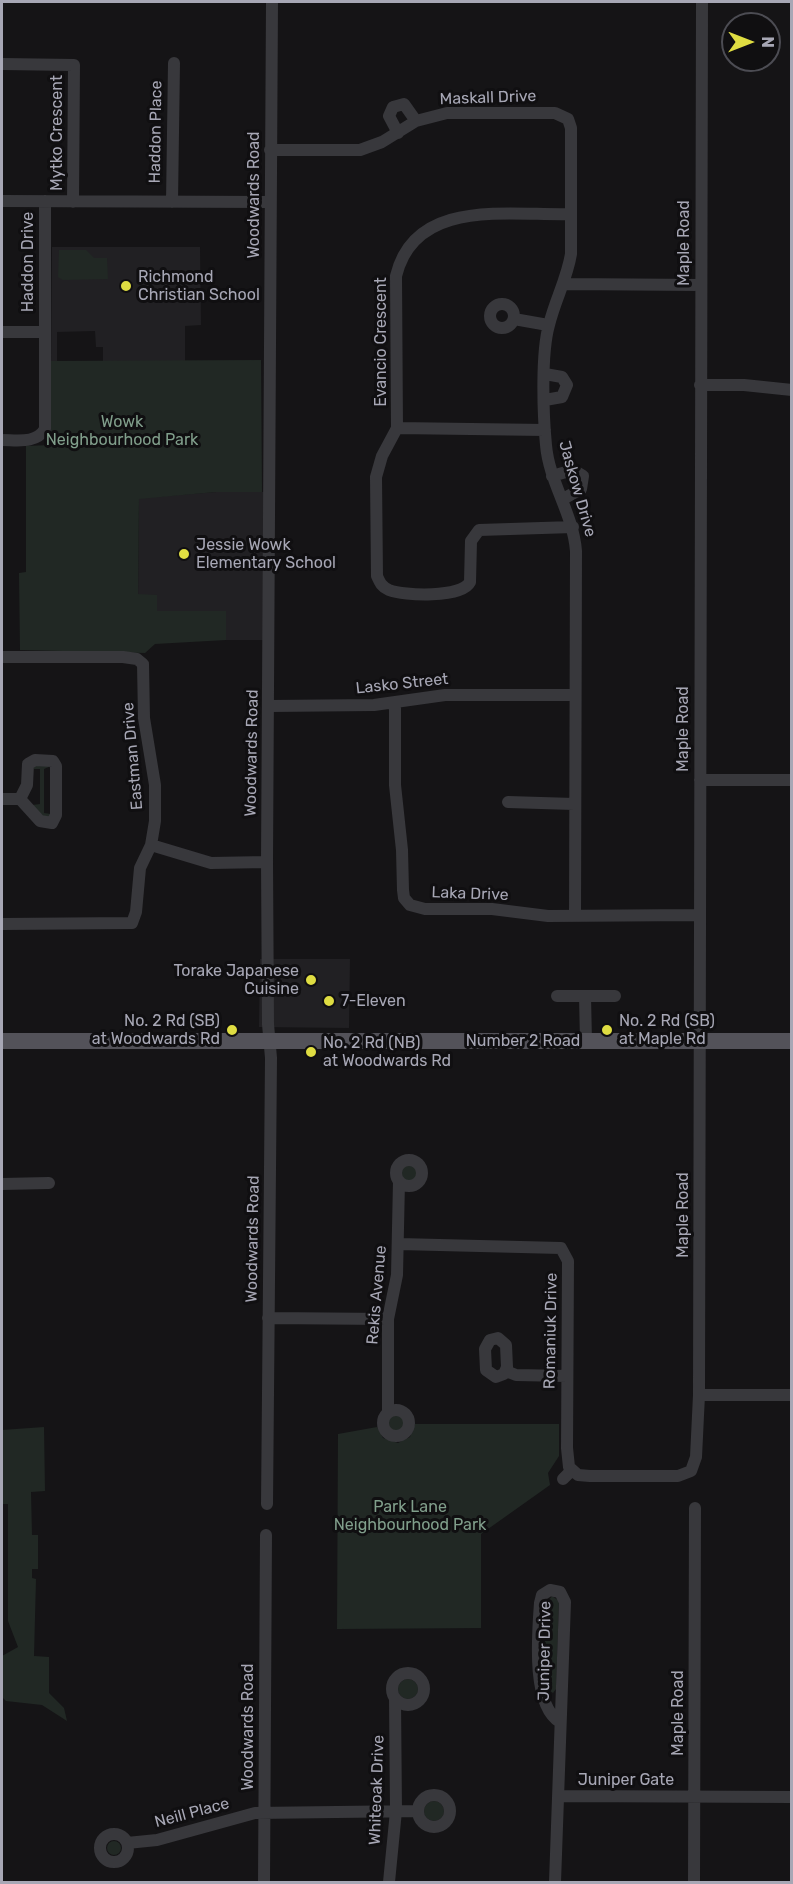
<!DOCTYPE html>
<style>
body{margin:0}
#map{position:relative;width:793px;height:1884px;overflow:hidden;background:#151416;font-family:Rubik,sans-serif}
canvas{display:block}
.frame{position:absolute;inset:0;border:3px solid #a7a7b5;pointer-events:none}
.north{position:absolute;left:721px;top:12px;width:60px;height:60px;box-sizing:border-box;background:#100f11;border:2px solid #4c4c53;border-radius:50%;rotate:90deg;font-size:16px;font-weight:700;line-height:24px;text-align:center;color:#a7a7b5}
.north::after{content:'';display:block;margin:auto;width:21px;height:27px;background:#dfdd42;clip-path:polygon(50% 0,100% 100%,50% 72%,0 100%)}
</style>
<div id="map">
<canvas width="793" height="1884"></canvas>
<div class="frame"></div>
<div class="north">N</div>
</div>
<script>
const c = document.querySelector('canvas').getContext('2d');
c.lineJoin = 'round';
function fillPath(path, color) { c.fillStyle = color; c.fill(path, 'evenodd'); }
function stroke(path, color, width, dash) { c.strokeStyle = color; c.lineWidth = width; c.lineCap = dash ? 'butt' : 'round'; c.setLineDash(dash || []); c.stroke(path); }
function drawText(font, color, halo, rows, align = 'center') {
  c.font = font + ' Rubik,sans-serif'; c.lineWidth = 6; c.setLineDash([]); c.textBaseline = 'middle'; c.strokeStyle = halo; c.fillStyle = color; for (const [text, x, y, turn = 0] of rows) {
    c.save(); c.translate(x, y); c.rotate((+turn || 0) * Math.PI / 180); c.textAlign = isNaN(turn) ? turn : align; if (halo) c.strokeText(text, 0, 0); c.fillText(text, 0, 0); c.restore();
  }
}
fillPath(new Path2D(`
 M52,247H200L201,325L185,326V361H103V347H96L95,331L57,332V361H51Z
 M216,492H269V640H226V612L157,611L138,595L139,498Z
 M260,959H350L349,1028L259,1027Z`), '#212023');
fillPath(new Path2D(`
 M59,250H86L94,258H107L108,279L63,280L58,277Z
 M261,360L262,492H216L139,499L138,594L157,595V611H226V640L155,644L145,653L20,650L19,573L26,572V446L51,445V361Z
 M34,765L51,766L44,769V813L51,814V817L43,818L32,805L40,804V769H34Z
 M400 1173a9 9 0 1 1 18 0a9 9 0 1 1-18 0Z
 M388 1423a8 8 0 1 1 16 0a8 8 0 1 1-16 0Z
 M415,1424H559V1456L548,1473L550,1485L481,1534V1628L337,1629L338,1434L377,1427L383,1438L398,1443L410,1437Z
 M44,1427L45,1491L31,1492L32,1535H38V1569H32V1578L36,1579L34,1656L49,1657V1693L64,1708L67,1721L42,1705L6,1701L2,1697V1656L18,1647L8,1621V1504H2V1430Z
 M552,1596L559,1601L556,1689L553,1693L549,1690L543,1671L546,1604Z
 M398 1689a10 10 0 1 1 20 0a10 10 0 1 1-20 0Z
 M424 1811a10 10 0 1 1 20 0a10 10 0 1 1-20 0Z
 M107 1848a7 7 0 1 1 14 0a7 7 0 1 1-14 0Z`), '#212824');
stroke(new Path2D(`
 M2,64L74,65L73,202
 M568,119L571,128V254C567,279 555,300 549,325C541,353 543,414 546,445C549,482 573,513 576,551L575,916
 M398,133L389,116L393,107L404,104L416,121
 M270,150H360L382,142L416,121L447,113H555L568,119
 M2,201L270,202
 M172,202L174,63
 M571,214C510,216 415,197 396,276L397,428L382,456L376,477L377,576C380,583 382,587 389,590C404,596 462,598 470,582L471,541L479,530L573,527
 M564,284L701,285
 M490 316a12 12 0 1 1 24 0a12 12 0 1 1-24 0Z
 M514,319L548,325
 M2,332H45
 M545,374L562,377L567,385L562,397L545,400
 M700,385H744L792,390
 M397,428L545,430
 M2,440C17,440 36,444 45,429V201
 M552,476L573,470L583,476L581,489L563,499
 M2,657H123L137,659L143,664L144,718L155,785V821L151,845L140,868L136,912L132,923L2,924
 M395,702V785L402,850L403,890L404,898L410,905L425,909H492L548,916L699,915
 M270,706L374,705L445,695H574
 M35,760L53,761L56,766V815L52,823L40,821L20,799L27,785L28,764Z
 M700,780H792
 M2,799H20
 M508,802L574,804
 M151,845L211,863L267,862
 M557,996H615
 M585,996L586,1041
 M396 1173a13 13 0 1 1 26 0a13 13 0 1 1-26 0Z
 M2,1184L49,1183
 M399,1244L561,1248L568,1261L567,1448L569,1467L578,1475L590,1476H678L691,1471L696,1457L699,1395L702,2
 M268,1318L388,1319
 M498,1338L506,1345L507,1367L504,1374L496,1377L486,1370L485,1349L490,1340Z
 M506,1371L516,1375L567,1376
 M699,1395H792
 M383 1423a13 13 0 1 1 26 0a13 13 0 1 1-26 0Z
 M388,1413V1319L397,1275L399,1181
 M563,1479L572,1470
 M267,1504L271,1058L268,1024L267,862L272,2
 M392 1689a16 16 0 1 1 32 0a16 16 0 1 1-32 0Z
 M418 1811a16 16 0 1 1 32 0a16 16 0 1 1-32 0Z
 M558,1796L792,1797
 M100 1848a14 14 0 1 1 28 0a14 14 0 1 1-28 0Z
 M127,1843L157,1840L255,1813L418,1811
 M264,1882L266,1535
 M389,1882L396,1811L395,1699
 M555,1882L565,1602L560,1592L550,1590L542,1595L540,1603C538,1632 531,1705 560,1722
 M694,1882L695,1508`), '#38383c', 12);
stroke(new Path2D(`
 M2,1041H792`), '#535259', 16);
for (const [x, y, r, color] of [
 [126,286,6,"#dfdd42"],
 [184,554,6,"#dfdd42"],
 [311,980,6,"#dfdd42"],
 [329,1001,6,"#dfdd42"],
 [232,1030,6,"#dfdd42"],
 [607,1030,6,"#dfdd42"],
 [311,1052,6,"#dfdd42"]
]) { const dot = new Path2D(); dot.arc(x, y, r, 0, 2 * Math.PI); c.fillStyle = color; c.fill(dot); stroke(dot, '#100f11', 2); }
drawText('16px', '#a7a7b5', '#100f11', [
 ["Maskall Drive",488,98,-2],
 ["Haddon Place",156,132,-89],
 ["Mytko Crescent",57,133,-90],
 ["Woodwards Road",254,195,-90],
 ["Maple Road",684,243,-90],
 ["Haddon Drive",28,262,-90],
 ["Evancio Crescent",381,342,-90],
 ["Jaskow Drive",577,489,74],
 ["Lasko Street",402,684,-6],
 ["Maple Road",683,729,-90],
 ["Woodwards Road",252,753,-89],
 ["Eastman Drive",133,756,-95],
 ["Laka Drive",470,894,2],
 ["Number 2 Road",523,1041],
 ["Maple Road",683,1215,-90],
 ["Woodwards Road",253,1239,-89],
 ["Rekis Avenue",377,1295,-85],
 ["Romaniuk Drive",551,1331,-89],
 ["Juniper Drive",545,1651,-89],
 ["Maple Road",678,1713,-90],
 ["Woodwards Road",248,1727,-90],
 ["Juniper Gate",626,1780],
 ["Whiteoak Drive",377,1790,-88],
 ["Neill Place",192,1813,-15]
]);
drawText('16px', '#a7a7b5', '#100f11', [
 ["Richmond",138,277],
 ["Christian School",138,295],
 ["Jessie Wowk",196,545],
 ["Elementary School",196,563],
 ["Torake Japanese",299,971,"right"],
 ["Cuisine",299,989,"right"],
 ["7-Eleven",341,1001],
 ["No. 2 Rd (SB)",220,1021,"right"],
 ["at Woodwards Rd",220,1039,"right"],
 ["No. 2 Rd (SB)",619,1021],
 ["at Maple Rd",619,1039],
 ["No. 2 Rd (NB)",323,1043],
 ["at Woodwards Rd",323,1061]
], 'left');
drawText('16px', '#809e8b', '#100f11', [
 ["Wowk",122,422],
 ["Neighbourhood Park",122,440],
 ["Park Lane",410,1507],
 ["Neighbourhood Park",410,1525]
]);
</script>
